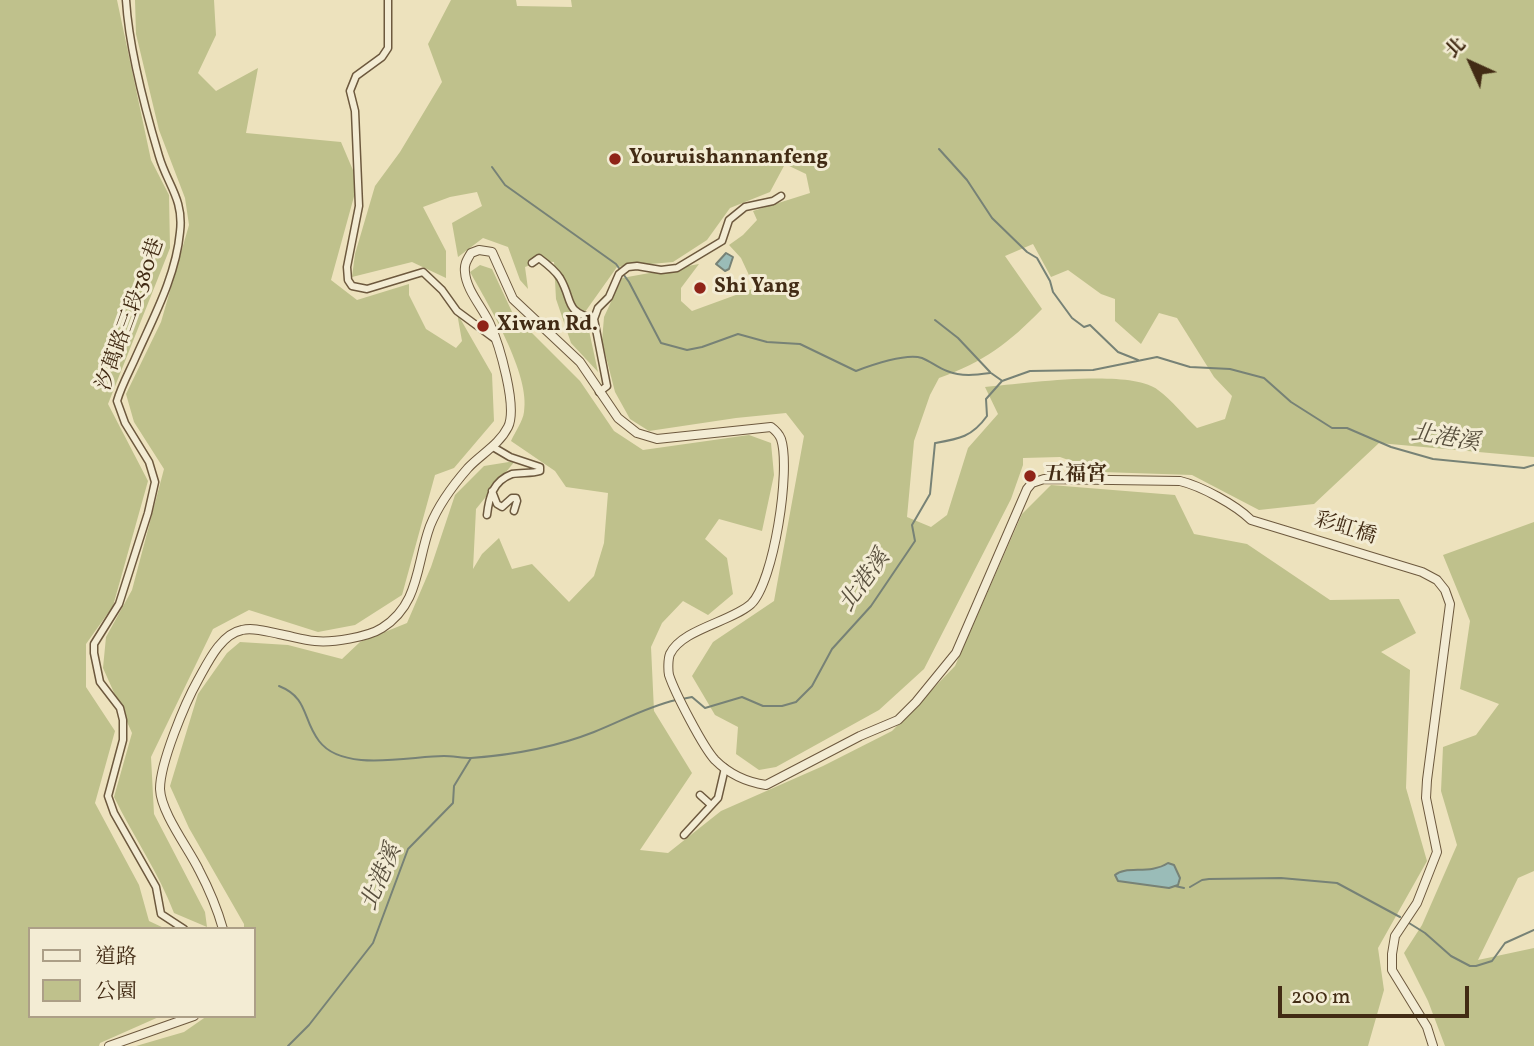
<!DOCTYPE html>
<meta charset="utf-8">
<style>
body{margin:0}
#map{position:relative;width:1534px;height:1046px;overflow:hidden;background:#ede2bd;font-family:Vollkorn,"Noto Serif TC",serif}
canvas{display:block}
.legend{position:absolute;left:28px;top:927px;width:228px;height:91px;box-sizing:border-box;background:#f3ecd4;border:2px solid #ac9f87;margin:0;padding:9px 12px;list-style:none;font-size:21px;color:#422b14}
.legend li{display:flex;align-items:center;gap:14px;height:35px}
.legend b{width:35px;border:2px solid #ac9f87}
.north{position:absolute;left:1436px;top:28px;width:70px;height:70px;-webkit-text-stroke:5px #f3ecd4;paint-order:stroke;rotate:315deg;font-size:19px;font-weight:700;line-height:28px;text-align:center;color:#422b14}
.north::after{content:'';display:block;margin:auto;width:24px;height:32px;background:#422b14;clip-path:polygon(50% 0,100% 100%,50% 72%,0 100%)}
.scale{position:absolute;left:1278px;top:986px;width:191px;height:32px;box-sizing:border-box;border:4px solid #422b14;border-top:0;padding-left:9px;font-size:21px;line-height:24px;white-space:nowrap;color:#422b14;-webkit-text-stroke:5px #f3ecd4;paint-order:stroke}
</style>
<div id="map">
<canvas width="1534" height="1046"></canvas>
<ul class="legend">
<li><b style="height:9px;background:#f3ecd4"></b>道路</li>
<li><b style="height:19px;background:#bfc18c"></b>公園</li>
</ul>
<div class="north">北</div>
<div class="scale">200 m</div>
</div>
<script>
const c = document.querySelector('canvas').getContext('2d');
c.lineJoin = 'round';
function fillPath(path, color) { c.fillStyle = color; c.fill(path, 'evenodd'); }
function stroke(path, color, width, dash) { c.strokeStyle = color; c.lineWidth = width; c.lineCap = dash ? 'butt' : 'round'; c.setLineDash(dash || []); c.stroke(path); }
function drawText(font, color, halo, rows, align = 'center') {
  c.font = font + ' Vollkorn,"Noto Serif TC",serif'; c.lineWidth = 6; c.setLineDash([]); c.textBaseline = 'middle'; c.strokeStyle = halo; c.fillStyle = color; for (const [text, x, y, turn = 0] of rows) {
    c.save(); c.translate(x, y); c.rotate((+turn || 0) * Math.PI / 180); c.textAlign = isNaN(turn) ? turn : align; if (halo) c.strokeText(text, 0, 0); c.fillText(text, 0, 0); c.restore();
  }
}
fillPath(new Path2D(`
 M0,0H117L151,160L169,195L170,248L108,404L148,481L113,606L86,644V687L115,731L95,803L139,885L149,921L166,929H30V1016H161L100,1043L99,1046H0Z
 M135,0H214L216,35L198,73L216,91L258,68L246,133L341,142L358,182L331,280L357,300L409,284V295L426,329L456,348L462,341L457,313L492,374L494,421L454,468L435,475L402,595L355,625L318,632L249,610L213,629L151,757L154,814L205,912L207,927L174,913C159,873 133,836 114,797L132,733L103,668L106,637L132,590L164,469L134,422L126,394L161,322L189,225L185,198L159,130L136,34Z
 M451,0H516L517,6L572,7L571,0H1534V457L1379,443L1314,504L1259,510L1192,475L1102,472L1060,457L1023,458V465L1011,499L924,669L879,710L776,767L759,770L736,754L738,727L715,715L692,676L713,642L774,601L804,436L786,413L736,418L649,431L630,419L615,392L602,341L604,317L622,278L699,264L681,288V301L692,311L755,288L741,258L729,245L743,235L757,220L753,211L810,193L806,174L785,164L770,192L730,208L707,240L673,262L617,267L585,312L598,372L571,343L556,299L554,262L541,261L525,267L528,289L520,280L508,247L483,238L458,257L452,223L482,206L477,192L450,197L423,207L446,251V278L412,262L352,277L355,254L375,186L400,152L442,82L428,44ZM1033,244L1051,277L1068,270L1101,294L1115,299V321L1141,344L1159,313L1177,318L1214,377L1232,396L1225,419L1197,428C1184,416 1172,400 1158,390C1130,368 1022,384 985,387L998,414L968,448L947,515L931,527L907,517L914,441L930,395L939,378C984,362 1009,343 1042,309L1005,256Z
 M480,265L492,269L513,314L580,381L614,431L643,450L749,435L771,443L774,475L762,531L719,519L705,539L727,558L733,594L708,615L683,601L662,623L651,647L654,711L692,773L640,850L668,853L721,811L823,766L892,731L955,666L1022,514L1051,485L1175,495L1194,534L1247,544L1330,600L1399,599L1416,633L1381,652L1410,670L1406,788L1427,861L1378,948L1384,990L1368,1046H136L184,1032L207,1016H254V929H244V924L189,828L170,786L198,694L227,653L240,642L288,645L342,659L360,642L407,623L431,567L455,495L484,466L515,461L476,509L473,569L482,554L499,538L512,569L532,564L569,602L594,576L604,543L608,493L566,487L555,471L511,441C515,432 523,421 524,412C531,375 488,304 470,272Z
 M1534,522V871L1518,878L1478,960L1534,948V1046H1445L1428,1001L1404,953L1422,925L1457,845L1441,791L1443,747L1476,735L1499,704L1460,689L1470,621L1443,555Z`), '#bfc18c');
const water = new Path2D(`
 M726,253L733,257L729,269L725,271L716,264Z
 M1168,863L1174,865L1180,878L1178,885L1169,888L1118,881L1115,875C1126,865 1150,875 1168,863Z`);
fillPath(water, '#9abcb8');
stroke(water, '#778276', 2);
stroke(new Path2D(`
 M939,149L967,180L992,218L1027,252L1037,258L1050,281L1053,292L1072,318L1084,327L1090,325L1118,352L1138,360
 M492,167L505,185L616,264L629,282L661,343L687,350L702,347L738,334L767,342L800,344L856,371C872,365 905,353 922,358C930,361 938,368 947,371C962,377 976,375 991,373L1001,380
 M935,320L958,338L990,372
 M279,686C309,698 302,719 319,741C343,773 410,756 444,756C453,756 462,758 471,758
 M682,699L692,697L705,708L742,697L763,706H782L796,702L812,686L832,649L871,606L915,541L912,525L930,494L935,443C959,439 972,437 987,416L986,399L1002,381L1030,371L1093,370L1157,357L1190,367L1230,369L1264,378L1291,402L1332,428H1347L1391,447L1433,459L1524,468L1534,465
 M1175,886L1184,888
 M1190,887L1202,880L1209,879L1281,878L1337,883L1400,917
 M1409,923L1425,933L1451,956L1470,966H1476L1492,961L1505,943L1534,930
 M288,1046L309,1025L373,943L408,849L453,803L454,786L471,758C512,755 556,747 594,732C622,721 646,707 676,700`), '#778276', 2);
const minor = new Path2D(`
 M126,0C129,49 145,109 159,156C167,184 184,199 180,232C176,277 152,320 134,361C128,374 121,387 117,401L125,423L149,462L155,482L148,513L119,604L94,644V653L100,682L120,708L123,720V740L108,796L114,813L156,887L161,914L184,929
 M388,0V48L382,57L356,76L350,91L355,111L359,206L347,267L348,280L352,286L367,289L423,272L442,290L457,311L495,339
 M532,263L539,258C547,264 555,270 560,278C574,302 563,310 594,319
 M599,392L607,386L594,319L598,308L609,297L619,274L628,267L637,266L661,270L677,268L722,241L729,220L745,207L773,201L781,196
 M492,491L497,504L502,507L512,498H516L517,501L514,511
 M487,515C489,497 493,481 512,474C521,472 531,474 540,471V467L510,457L493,447
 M700,795L710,804
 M684,835L718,798L725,768`);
const tertiary = new Path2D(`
 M223,929C217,908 209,889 199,870C189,849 161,813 160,789C160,763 185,703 198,680C208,662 221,634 242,630C254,627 268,632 279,634C291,636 303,640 315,641C332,643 368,637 382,628C420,604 416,564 430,526C438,506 454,484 468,468C481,454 499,445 508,427C518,407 499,344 490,324C483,308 466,290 465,272C464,264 467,260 471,253L479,250L492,252L513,299L580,362L618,418L637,433L657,439L771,427C775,430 779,434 781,439C791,469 774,582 751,604C731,622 682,629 670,654C668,659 668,670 669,675C675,693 703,747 715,760C730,775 746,782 766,785L860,736L898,720L916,702L956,653L1027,489L1032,483L1044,479L1180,481C1201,486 1236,505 1251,520L1422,572L1437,580L1445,590L1450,604L1427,780L1426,798L1437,852L1417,903L1395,936L1392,954V970L1427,1027L1433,1046
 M109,1046L194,1016`);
stroke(minor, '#6d593e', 9);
stroke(tertiary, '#6d593e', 10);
stroke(minor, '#f3ecd4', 6);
stroke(tertiary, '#f3ecd4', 8);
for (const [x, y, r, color] of [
 [615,159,7,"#8f2418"],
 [700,288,7,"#8f2418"],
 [483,326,7,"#8f2418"],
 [1030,476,7,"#8f2418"]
]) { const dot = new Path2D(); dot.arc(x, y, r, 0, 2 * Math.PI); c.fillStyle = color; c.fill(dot); stroke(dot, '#f3ecd4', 2.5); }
drawText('bold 21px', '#422b14', '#f3ecd4', [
 ["Youruishannanfeng",629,159],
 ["Shi Yang",714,288],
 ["Xiwan Rd.",497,326],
 ["五福宮",1044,476]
], 'left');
drawText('21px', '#422b14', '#f3ecd4', [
 ["汐萬路三段380巷",132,315,-70],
 ["彩虹橋",1345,530,17]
]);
drawText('italic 23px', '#584f3d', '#f3ecd4', [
 ["北港溪",1445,440,9],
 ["北港溪",866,582,-54],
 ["北港溪",383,878,-67]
]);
</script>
